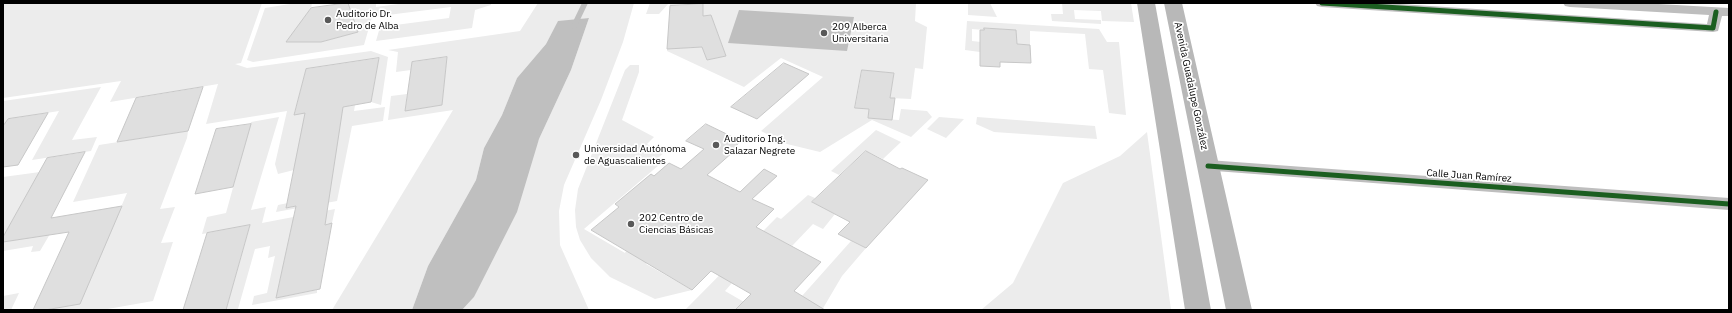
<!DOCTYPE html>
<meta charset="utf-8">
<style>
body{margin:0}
#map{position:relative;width:1732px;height:313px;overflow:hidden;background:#fff;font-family:"IBM Plex Sans",sans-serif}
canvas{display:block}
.frame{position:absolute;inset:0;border:4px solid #000;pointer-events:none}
</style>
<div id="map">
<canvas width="1732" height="313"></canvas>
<div class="frame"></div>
</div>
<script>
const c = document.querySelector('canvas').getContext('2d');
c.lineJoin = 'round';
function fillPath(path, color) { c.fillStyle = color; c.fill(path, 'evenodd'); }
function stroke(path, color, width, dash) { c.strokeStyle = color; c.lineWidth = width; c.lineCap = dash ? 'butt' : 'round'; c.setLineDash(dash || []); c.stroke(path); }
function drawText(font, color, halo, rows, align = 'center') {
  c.font = font + ' "IBM Plex Sans",sans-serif'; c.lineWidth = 3.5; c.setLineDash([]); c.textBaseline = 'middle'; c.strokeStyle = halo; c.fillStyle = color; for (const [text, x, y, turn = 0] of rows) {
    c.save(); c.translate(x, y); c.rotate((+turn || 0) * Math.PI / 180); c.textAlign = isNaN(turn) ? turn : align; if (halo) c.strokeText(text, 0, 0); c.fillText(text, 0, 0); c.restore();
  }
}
fillPath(new Path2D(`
 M3,3H262L241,63L235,64L247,68L371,51L388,57L381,105L371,102L379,58L306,69L294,114L355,105L354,111L385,107L383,121L352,126L337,201L276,212L278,205L288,203L287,208L328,200L294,170L278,174L275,164L287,111L206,124L218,84L110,102L121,81L3,98Z
 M296,3H312L311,8L287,42H321L358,32L348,3H376V7L406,3H491V5L475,10L472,28L376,41L380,27L449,18L451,7L372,17L364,45L253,62L247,60L265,8Z
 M538,3H634L623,42L601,100L564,185L559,211L560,245L589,310H462L474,297L539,139L571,70L589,18L558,22L546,44L517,78L502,115L484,148L476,180L428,266L412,310H332L453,110L388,120L391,96L407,94L405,111L442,105L447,57L412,62L411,70L396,72L398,52L388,50L520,31Z
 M650,3H669L659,14H646Z
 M670,3H916L915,21L927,27L923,69L915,68L911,99L890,98L894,73L862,70L855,108L869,109L868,118L899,120L901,109L927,111L932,117L911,137L872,120L820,152L787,144L761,131L823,77L781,58L744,87L667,51V49L702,47L707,60L726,56L711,15L703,16V4L670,6Z
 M968,3H990L997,17L968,15Z
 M1062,3H1131L1134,22L1102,21L1101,11L1074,10L1075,19L1101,20V24L1052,21L1051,14H1063Z
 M967,21L1099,29L1107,42H1119L1126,115L1109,113L1103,70L1089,69L1085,34L1030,31V45L1017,44L1016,30L985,28L984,30L972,29V41L981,42L980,52L965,50Z
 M630,65H639V72L622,120L654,137L647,144L664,153L654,161L659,165L584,229L625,253L626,251L667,244L646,264L692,290L655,299L610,277L591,258L580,240L576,227L575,210L578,189L625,70Z
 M101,87L72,140L97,137L91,151L32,160L59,111L8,119L3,126V101Z
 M279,117L251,210L266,207L262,223L335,209L332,223L291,231L276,298L317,290V293L252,305L254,296L267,293L275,256L268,258L270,246L255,249L238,309L226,310L250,226L202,234L207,217L226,213L251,122Z
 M939,117L964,119L946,138L927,129Z
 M977,117L1095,126L1097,139L994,132L976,124Z
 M876,130L901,142L883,159L866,151L839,175L831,171Z
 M188,131L187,138L160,209L175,207L161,243L173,242L153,301L102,310H45L80,303L127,193L73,202L99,145Z
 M1147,132L1171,310H981L1013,283L1063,183L1120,156Z
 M40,172L3,237V177Z
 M808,195L815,198L812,202L835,214L823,229L813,224L792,246L780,240L734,285L732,283L725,291L744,302L735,310H685L777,217L781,219Z
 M50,234L40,251L31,252L33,246L3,251V242Z
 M851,241L866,248L842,276L822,310L802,296Z
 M19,293L11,310H3V296Z`), '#ececec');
fillPath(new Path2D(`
 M739,10L854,17L847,51L728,43Z
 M589,18L571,70L539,139L517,212L474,297L462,310H412L428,266L476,180L484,148L502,115L517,78L546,44L558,21Z`), '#bfbfbf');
stroke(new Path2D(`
 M574,26L585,3`), '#bfbfbf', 5.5);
const building = new Path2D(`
 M346,3H348L358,32L321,42H286L311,8Z
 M703,4V16L711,15L726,56L707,60L702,47L667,49L670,6Z
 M984,28L1016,30L1017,44L1030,45L1031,63L1000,62V67L980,66V30H984Z
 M447,57L442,105L405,111L412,62Z
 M379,58L371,102L343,107L325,225L332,223L320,289L276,298L296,206L286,208L305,113L294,115L306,69Z
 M784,63L809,74L757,119L731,107Z
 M862,70L894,73L890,98H895L892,120L868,118L869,109L855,108Z
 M203,87L188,131L117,142L136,98Z
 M48,113L18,165L3,167V126L8,119Z
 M251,124L233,187L195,194L216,129Z
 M706,124L741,141L730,151L733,152L707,175L740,192L764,169L777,176L752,199L774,209L756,227L821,262L794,291L825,310H735L751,294L711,271L692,290L591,230L619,207L615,204L651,174L654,176L669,163L681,169L704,149L686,141Z
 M866,151L900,169L902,168L928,180L866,248L838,234L850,222L812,202Z
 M85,152L51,218L122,206L80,304L45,310H33L69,232L3,242V237L47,158Z
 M250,225L226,310H183L207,233Z`);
fillPath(building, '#dfdfdf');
stroke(building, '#c7c7c7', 1);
fillPath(new Path2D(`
 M1315,3H1384L1707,24L1709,15L1570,7L1565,6L1563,3H1641L1729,8V16H1722L1718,31L1713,32L1322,7L1317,6Z
 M1208,160L1729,198V210L1202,170L1200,166L1202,162Z`), '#bebebe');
fillPath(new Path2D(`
 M1137,3H1155L1211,310H1185Z
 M1164,3H1182L1252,310H1226Z`), '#b8b8b8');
stroke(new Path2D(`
 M1322,3L1713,28L1716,12
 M1208,166L1729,204`), '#1b5e20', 5);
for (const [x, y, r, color] of [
 [328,20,4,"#595959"],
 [824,33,4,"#595959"],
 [716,145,4,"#595959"],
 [576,155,4,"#595959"],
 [631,224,4,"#595959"]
]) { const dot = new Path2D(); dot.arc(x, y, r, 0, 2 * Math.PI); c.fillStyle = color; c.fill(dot); stroke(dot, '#fff', 1.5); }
drawText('10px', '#000', '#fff', [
 ["Auditorio Dr.",336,14],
 ["Pedro de Alba",336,26],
 ["209 Alberca",832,27],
 ["Universitaria",832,39],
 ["Auditorio Ing.",724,139],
 ["Salazar Negrete",724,151],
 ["Universidad Autónoma",584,149],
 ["de Aguascalientes",584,161],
 ["202 Centro de",639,218],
 ["Ciencias Básicas",639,230]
], 'left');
drawText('10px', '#000', '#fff', [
 ["Avenida Guadalupe González",1191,86,78],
 ["Calle Juan Ramírez",1469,176,4]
]);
</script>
